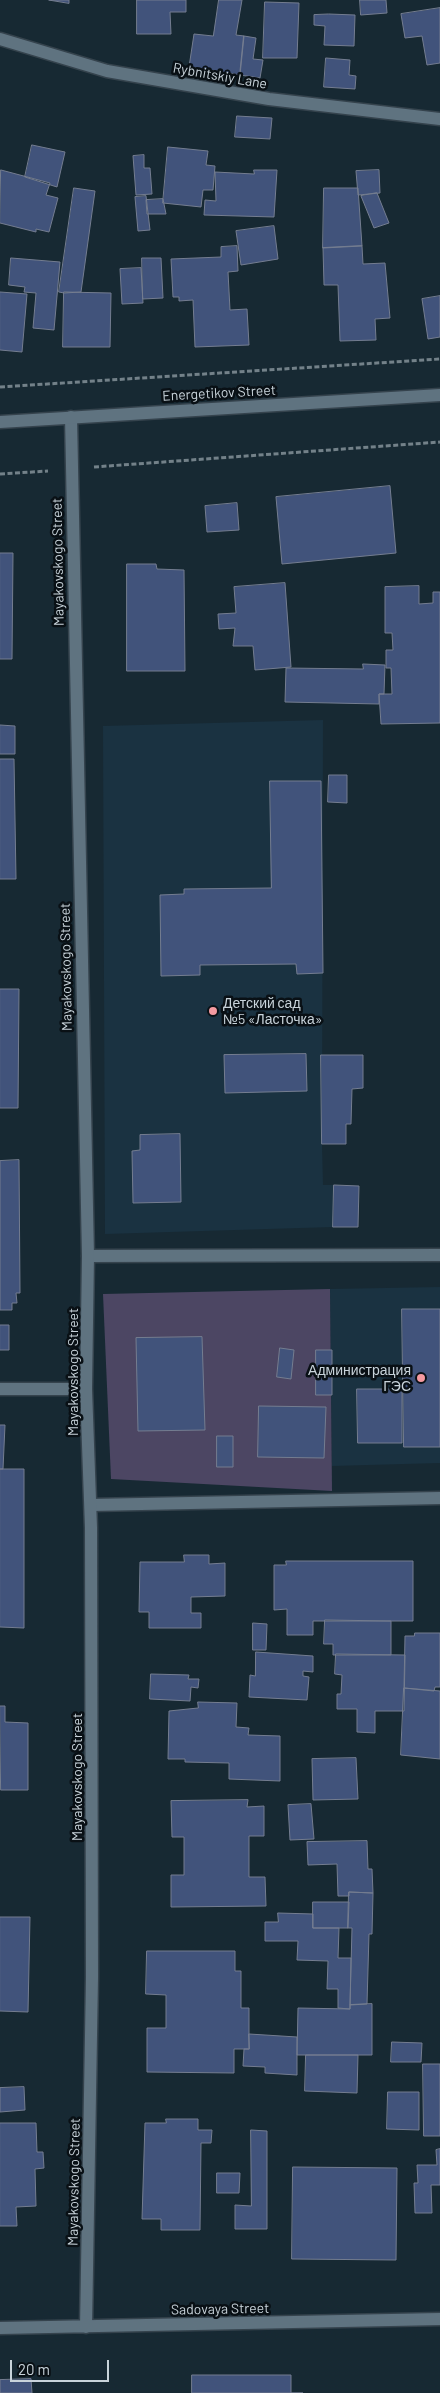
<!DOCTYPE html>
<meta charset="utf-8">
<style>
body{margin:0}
#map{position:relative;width:440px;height:2393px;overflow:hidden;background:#172933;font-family:Barlow,sans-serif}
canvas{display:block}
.scale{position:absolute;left:10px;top:2360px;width:99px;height:22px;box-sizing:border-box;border:2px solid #c8d3da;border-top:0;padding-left:6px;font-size:15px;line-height:18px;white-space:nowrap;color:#c8d3da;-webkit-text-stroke:4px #091015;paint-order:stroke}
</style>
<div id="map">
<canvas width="440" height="2393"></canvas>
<div class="scale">20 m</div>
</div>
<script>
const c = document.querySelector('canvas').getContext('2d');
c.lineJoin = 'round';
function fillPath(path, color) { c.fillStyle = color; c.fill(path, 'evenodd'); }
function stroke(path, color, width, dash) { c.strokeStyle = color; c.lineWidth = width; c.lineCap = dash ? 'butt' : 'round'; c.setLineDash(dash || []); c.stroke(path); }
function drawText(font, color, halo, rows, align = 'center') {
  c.font = font + ' Barlow,sans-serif'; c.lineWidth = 5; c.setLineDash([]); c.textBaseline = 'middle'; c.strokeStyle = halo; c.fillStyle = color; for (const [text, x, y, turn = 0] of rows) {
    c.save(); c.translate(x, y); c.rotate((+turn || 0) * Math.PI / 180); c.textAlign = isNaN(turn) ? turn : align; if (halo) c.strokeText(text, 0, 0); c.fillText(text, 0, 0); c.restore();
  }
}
fillPath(new Path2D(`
 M323,720L322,1144L323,1185H334L333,1227L105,1234L103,726Z
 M440,1287V1463L332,1466L330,1289Z`), '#1a3241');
fillPath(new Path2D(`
 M330,1289L332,1491L111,1479L103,1294Z`), '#4c4663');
const building = new Path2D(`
 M49,0H69V3Z
 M137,0H186V12H170L171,34H137Z
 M219,0H242L236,35L244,36L240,75L189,67L194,34L213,36Z
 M360,0H386L387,13L361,15Z
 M265,2L299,3L297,58H263Z
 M440,8V63L427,65L422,36L405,38L401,14Z
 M329,14L355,15L354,46L324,45L325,26L314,25V15Z
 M244,36L256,38L253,59L263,60L260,78L240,75Z
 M326,58L350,60L349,75L356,76L355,89L324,87Z
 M237,116L272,118L270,139L235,137Z
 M32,145L65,152L57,187L25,177Z
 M168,147L208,151L206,165L215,166L213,190H203L201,207L163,203Z
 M144,155V168H150L152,194L136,195L133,156Z
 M1,170L50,183L46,195L58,198L49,232L36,229V232L0,223Z
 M254,170H277L274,217L204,215L205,200L216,201L215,172L254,174Z
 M379,170L380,193L358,195L356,171Z
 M74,188L95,191L81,292L64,293L59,292Z
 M324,188H358L362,246L323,248Z
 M377,193L389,223L374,228L361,196Z
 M146,196L150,230L138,231L135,197Z
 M163,199L166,214H147L146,200Z
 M274,226L278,259L241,265L236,231Z
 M237,246L238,271L228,272L230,310L247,309L249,345L195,347L193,300L179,301V297H173L171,259L221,257V247Z
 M362,246L363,264L385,263L390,318L375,319L376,340L340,341L338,285H324L323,248Z
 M11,258L60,262L54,330L33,328L36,293L24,292L25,287L9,285Z
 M142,258H161L163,298L143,299Z
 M141,268L143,303L122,304L120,269Z
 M0,292L27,294L22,352L0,350Z
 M64,292L111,293L110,347H63Z
 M440,296V337L428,339L422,299Z
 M390,486L396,553L282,564L276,497Z
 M237,503L239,530L207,532L205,506Z
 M0,553H13L12,659H0Z
 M127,564H156L157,569L184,570L185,671H127Z
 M285,583L291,667L255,670L253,646H233L235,628L219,629L218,614L236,613L234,587Z
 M419,586V604L433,603V592H440V723L381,724L379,694H392L391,668H386V650H393L392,633H385V587Z
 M363,664L385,665L384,694H379V704L285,702L286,668L363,669Z
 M0,725L15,726V754H0Z
 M0,759H14L16,879H0Z
 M329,775H347V803L328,802Z
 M270,781H321L323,973L297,974L296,964L200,965V975L161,976L160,895L184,894V889L271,888Z
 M0,989H19L18,1108H0Z
 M306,1054L307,1091L225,1093L224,1055Z
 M321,1055H363V1088L352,1089L351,1124H346V1144H322Z
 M180,1134L181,1202L133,1203L132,1151L140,1150V1135Z
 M19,1160L20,1293H16L17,1303H12V1310H0V1161Z
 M334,1185L359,1186L358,1227H333Z
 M402,1309H440V1447H404Z
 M0,1325H9V1350H0Z
 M202,1337L205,1430L138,1431L136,1338Z
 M280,1348L294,1350L291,1379L277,1377Z
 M316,1350H332V1395H316Z
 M357,1389H402V1443H358Z
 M259,1406L326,1407L324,1458L258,1457Z
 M0,1425H5L3,1469H0Z
 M217,1436H233V1467H217Z
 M0,1469H24V1628L0,1627Z
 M184,1555H209V1564L225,1563V1596L191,1597V1613H201V1628H149V1612H139L140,1562H184Z
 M286,1561H413V1621H313V1635H287V1609L274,1610V1565H286Z
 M325,1620L391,1621V1655H333V1644H324Z
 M253,1623L267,1624L266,1650H253Z
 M415,1633H440V1687H435L434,1691L404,1688L405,1636H414Z
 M256,1652L313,1656V1672L303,1671V1676L309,1677L307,1700L249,1697L250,1675L255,1676Z
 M336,1654L405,1655L404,1711H375V1733L357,1732V1709H337V1694H341L342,1675L335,1674Z
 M151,1674L189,1675L188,1679H199L198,1688L191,1687L190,1701L150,1699Z
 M404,1688L440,1691V1759L401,1755Z
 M198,1702L237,1703L236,1727L249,1728L248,1735L280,1736V1781L229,1779V1763L185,1762V1759H168L169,1711L198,1708Z
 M0,1706H5V1722L28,1723V1790H1Z
 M356,1758L358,1799L313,1800L312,1759Z
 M248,1800L247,1807L264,1806V1836H249V1877H265L266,1906L171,1907V1875H184V1837H172L171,1801Z
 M311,1804L314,1839L290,1840L288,1805Z
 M367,1841L368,1869H372L373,1893L349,1892V1896H338L337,1864L308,1865L307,1842Z
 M349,1892L373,1893L372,1934H369L367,2004L350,2005L352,1928H348Z
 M313,1902H349L348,1928H313Z
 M278,1913L313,1914V1928H339L338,1958H351L350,2009L338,2008V1989H327L328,1961L297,1960L298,1941H265V1922H278Z
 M0,1917H30L28,2012L0,2011Z
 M147,1951H235V1971H241V2008H249V2049H234V2073L147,2072V2028H166V1995L146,1994Z
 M372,2004V2055H297L298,2008L350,2009V2005Z
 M249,2034L297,2037V2075L265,2073V2067L243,2066L244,2049H249Z
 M392,2042L422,2043L421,2062H391Z
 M306,2055H358L357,2093L305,2091Z
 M423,2064H440V2136H424Z
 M24,2087L25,2110L0,2112V2088Z
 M388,2092H419V2130L387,2129Z
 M166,2119H198V2130H212L211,2143H201L200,2230H161V2219H142L145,2123H166Z
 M0,2123H36L37,2152H43L44,2168L35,2169L36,2206L16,2207L17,2226H0Z
 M251,2130L267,2131V2229H235V2205L251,2206Z
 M440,2149V2185H431L432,2213H415L414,2183H418L417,2165H437L436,2150Z
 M293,2167L397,2168L396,2260L292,2259Z
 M217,2173H240L239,2193H217Z
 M192,2375H291V2393H303H192Z
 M31,2379L32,2393H0V2380Z`);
fillPath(building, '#41537b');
stroke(building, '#747d90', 1);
const lane = new Path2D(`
 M88,1256L440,1255
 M91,1505L440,1498`);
const street = new Path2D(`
 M0,39L107,71L269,99L440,119
 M71,417L88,1256L86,1389L91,1528L92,1977L86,2327
 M0,1389H86
 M0,2328L440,2319`);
const secondary = new Path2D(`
 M0,422L440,395`);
stroke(lane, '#35434d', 15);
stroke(street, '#35434d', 15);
stroke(secondary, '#35434d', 15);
stroke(new Path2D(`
 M0,387L440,359
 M94,467L440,442
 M0,474L48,471`), '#738189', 3, [5, 2.5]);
stroke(lane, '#5f7380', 12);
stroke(street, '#5f7380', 12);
stroke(secondary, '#5f7380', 12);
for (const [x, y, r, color] of [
 [213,1011,5,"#f49aa0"],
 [421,1378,5,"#f49aa0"]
]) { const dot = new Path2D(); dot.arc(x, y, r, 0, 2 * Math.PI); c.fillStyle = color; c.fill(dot); stroke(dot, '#091015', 2); }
drawText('14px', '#c8d3da', '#091015', [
 ["Rybnitskiy Lane",220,76,10],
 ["Energetikov Street",219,393,-3],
 ["Mayakovskogo Street",58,562,-91],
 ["Mayakovskogo Street",66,967,-91],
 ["Mayakovskogo Street",73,1372,-90],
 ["Mayakovskogo Street",77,1777,-90],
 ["Mayakovskogo Street",74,2182,-89],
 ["Sadovaya Street",220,2309,-1]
]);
drawText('14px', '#c8d3da', '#091015', [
 ["Детский сад",223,1003],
 ["№5 «Ласточка»",223,1019],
 ["Администрация",411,1370,"right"],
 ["ГЭС",411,1386,"right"]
], 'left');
</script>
